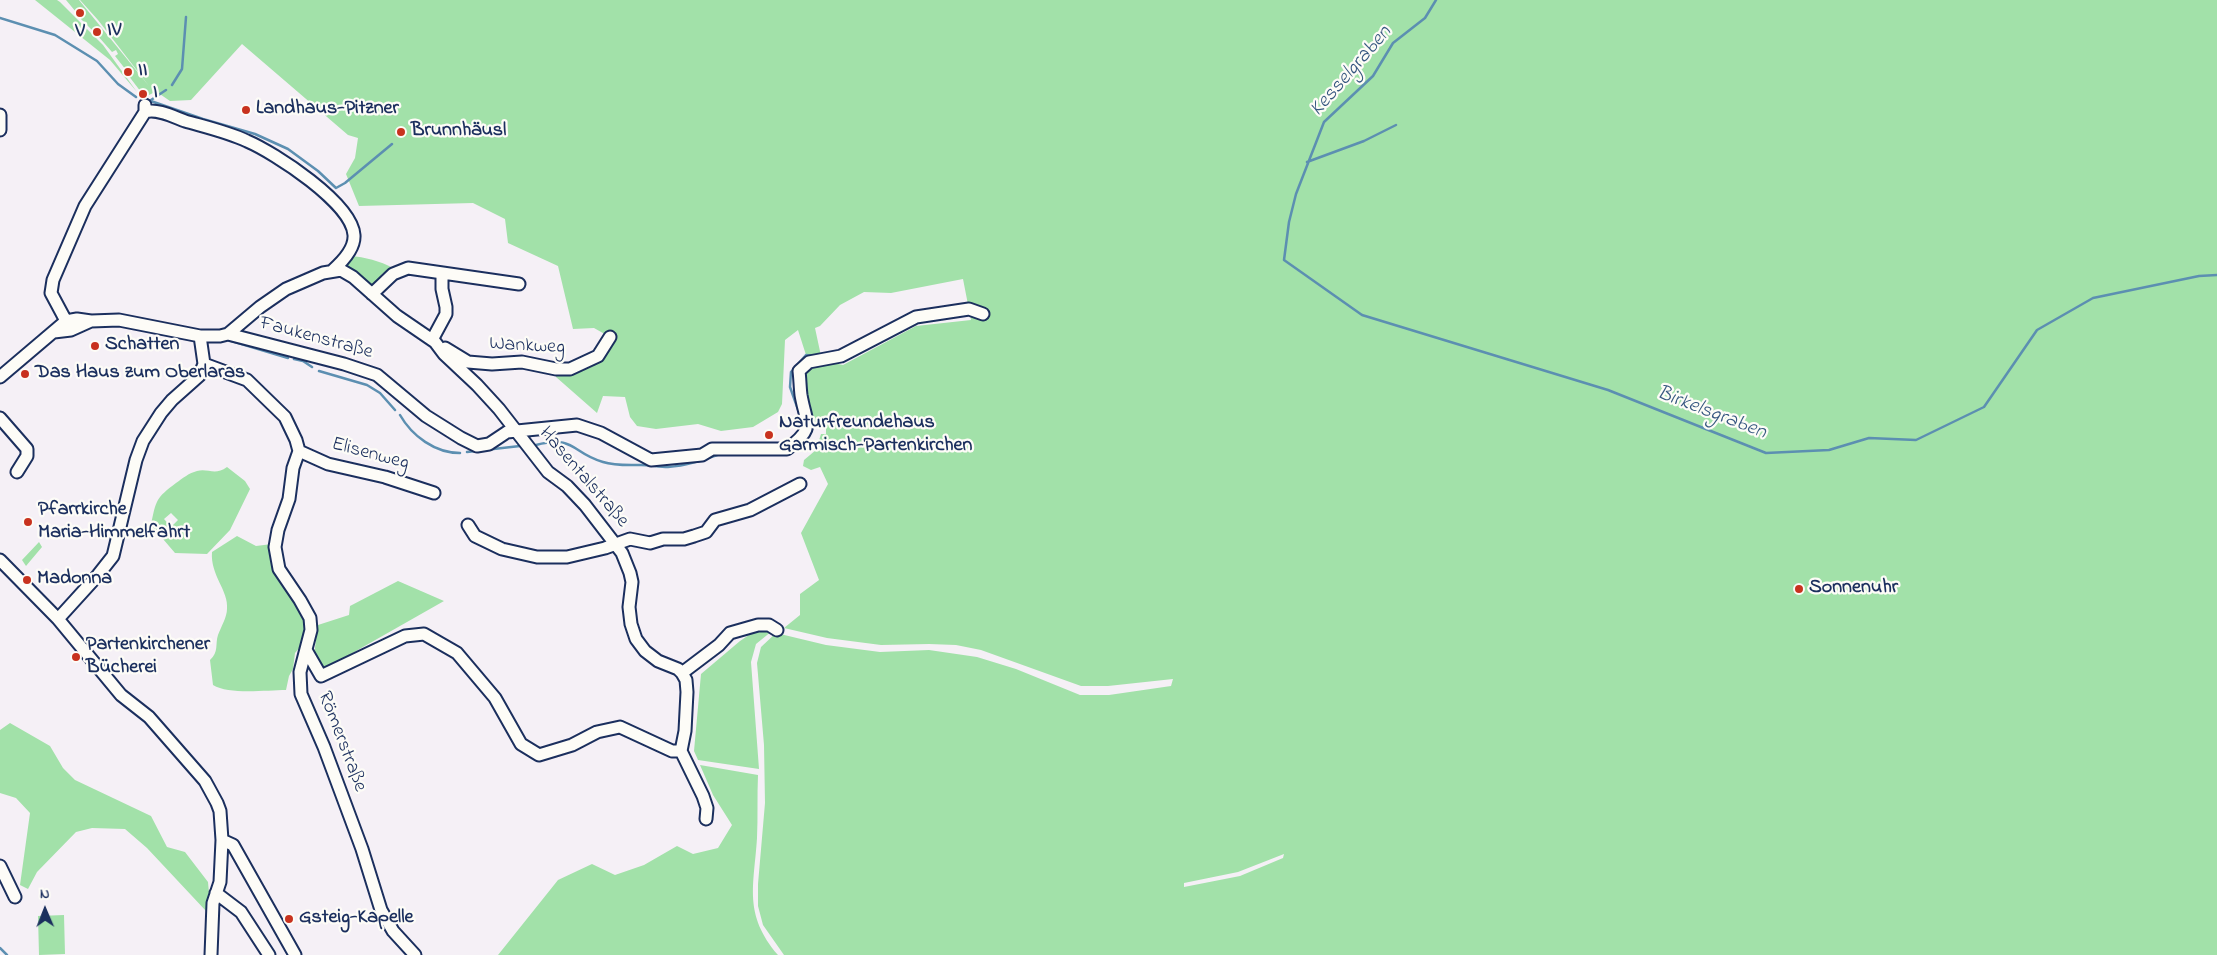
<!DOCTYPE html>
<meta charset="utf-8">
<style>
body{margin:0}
#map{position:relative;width:2217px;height:955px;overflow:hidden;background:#f5f0f6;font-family:"Indie Flower",sans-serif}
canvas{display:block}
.north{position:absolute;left:20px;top:885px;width:50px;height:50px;-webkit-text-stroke:4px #fdfcf7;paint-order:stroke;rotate:359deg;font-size:14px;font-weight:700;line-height:20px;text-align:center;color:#1b2f5e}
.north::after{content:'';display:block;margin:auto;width:18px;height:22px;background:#1b2f5e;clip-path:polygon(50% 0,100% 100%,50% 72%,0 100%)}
</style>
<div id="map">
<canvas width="2217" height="955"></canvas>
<div class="north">N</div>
</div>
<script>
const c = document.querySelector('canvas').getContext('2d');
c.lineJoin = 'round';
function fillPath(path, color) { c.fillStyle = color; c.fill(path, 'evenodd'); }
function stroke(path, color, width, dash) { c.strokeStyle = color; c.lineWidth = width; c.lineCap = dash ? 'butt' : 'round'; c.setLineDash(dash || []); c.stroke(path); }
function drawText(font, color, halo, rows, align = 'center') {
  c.font = font + ' "Indie Flower",sans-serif'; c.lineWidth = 4.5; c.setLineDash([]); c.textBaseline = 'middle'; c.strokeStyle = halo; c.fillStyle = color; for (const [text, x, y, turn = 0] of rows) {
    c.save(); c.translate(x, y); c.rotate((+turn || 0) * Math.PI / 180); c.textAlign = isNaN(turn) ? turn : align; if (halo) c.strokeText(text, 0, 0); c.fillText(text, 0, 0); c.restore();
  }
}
fillPath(new Path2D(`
 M35,0H57L60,2L103,45L137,92L110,60Z
 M66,0H79L149,86L98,20L80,0H2217V955H784L763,925L758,906V884L765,803L764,745L757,663L761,647L776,633L826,645L880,652L929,650L977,657L1016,669L1080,695H1109L1171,686L1173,679L1108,686H1081L981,650L956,645L929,644L881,645L827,638L784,628L800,615V594L819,580L801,533L828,484L820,467L811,470L803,466L804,460L816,450L821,434H826V423L811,422L799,371L829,362L843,365L916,326L971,320L963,279L891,293L864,292L840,305L820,326L815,328L821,356L806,355L798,330L785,340L782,404L778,412L753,427L721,431L698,424L656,429L637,426L630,417L625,397L603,396L597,413L556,377V369L585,363L610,337L594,328L573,329L558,266L508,243L505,219L473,203L359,206L346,174L355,158L358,138L348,135L242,44L191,100L170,101L154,90L155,92L147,96L144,90L141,92L128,75L132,73L129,69L126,70L115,56L118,54L116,50L112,52L97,35L100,33L98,29L94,32L79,17L82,14L81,11L76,12ZM1284,854L1283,858L1240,876L1184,887V883L1238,872Z
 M350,256C365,257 380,261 393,268L382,274L375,287L350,269L342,266Z
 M227,467L245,481L250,489L230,530L207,554L175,553L151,525C156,500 156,498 176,483C183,478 189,473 197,471C208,468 215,476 227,467ZM171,513L178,520L171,527L164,519Z
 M237,536L256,546L272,544L309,624L306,640L295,653L293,669L289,676L286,690C266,690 229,695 213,685L210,660C219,652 215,644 218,635C221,627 227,617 227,609C229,591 210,575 212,552Z
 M39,542L42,547L26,566L22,560Z
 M398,581L444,601L326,668L319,667L314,655L318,625L349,615L350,606Z
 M761,627L772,631L756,644L751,662L759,769L698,760L694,751L701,674L740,641Z
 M10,723L50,746L63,768L75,780L151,816L167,847L185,852L208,882L209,893L206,911L147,848L125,829L92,828L76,832L37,872L28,889L20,885L30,813L16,798L0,793V730Z
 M700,765L758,775C757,796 758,817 757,838C754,886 743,914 778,955H498L558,880L592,864L615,875L644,865L677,846L693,854L718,848L732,825L713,795Z
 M64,915L65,954L39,955L38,916Z`), '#a2e1a9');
stroke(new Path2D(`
 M1436,0L1425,18L1393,43L1373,76L1324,122L1296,194L1289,222L1284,260L1362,315L1608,390L1766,453L1829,450L1869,438L1916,440L1984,407L2037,330L2093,298L2199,276L2217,275
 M0,18L55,35L97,61L118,84L136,97
 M172,85L182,69L186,17
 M145,99L203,119L255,134L288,149L318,171L336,188L345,183L392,144
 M151,102V100L166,90
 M1307,162L1364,141L1396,125
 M228,340L288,358
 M294,359L303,361L312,367
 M319,371L367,385L380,393L395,410
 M400,415C412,436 435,453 460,453
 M798,433L801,418L790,387L791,372L806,355L814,356
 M536,445C576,435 571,453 603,462C615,466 629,465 641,465C650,465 659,467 668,467C686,466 703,460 720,454
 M467,452L520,446
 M0,948L7,955`), '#5c8fb1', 2.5);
const minor = new Path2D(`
 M145,112C157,108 174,117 185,121C206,127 228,132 247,141C275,153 352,203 354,235C355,248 342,262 333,270
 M0,115V130
 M372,294L393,274L408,268L519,284
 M66,321L51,293L53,280L85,206L145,112V105
 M54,332L71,330L91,321
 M228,334L344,364L377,375L426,416L461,438L477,446L489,444L507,432L577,425L601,433L651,460L702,455L712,449H787C816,428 806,424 801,395C800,387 800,379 799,371L809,362L841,356L916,317L969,309L983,314
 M432,340L446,314V307L442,289V273
 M445,348L468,362L492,364L522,362L556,369H570L598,356L610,337
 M204,364L247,380L285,417L296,440L299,451L293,468L289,499L278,530L275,547L279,569L300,600L310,618L311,630L300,672L301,694L324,747L362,849L381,910L393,931L415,955
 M0,377L66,321L77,319L91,321L119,320L200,336H220L228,334L260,307L286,289L323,273L341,270L353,277L397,316L435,342L444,354L477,385L499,409L548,472L567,486L585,505L622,553L630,573L632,582L629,607L631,624L636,639L645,651L658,661L678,669L682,673L719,645L730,633L758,625H769L777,630
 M0,418L27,449V456L17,472
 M299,451L328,464L385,477L434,493
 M468,525L475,536L502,549L537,557H567L605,548L630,539L650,543L663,539H684L694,536L706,532L715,520L750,510L800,484
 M0,560L58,619L121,695L149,717L205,781L217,803L220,811L222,840L220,882L213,903L211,955
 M58,619L98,575L113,556L136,460L143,441L161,413L172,400L199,376L204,364L200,336
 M306,650L321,676L405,636L424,634L457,653L495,698L521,744L539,755L572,745L597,732L620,727L672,751H681
 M682,673L686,680L687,692L685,731L681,751L703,796L707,808L706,819
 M222,840L233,845L295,955
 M0,866L15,897
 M216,893L241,912L269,955`);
stroke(minor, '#1b2f5e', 15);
stroke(minor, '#fdfcf7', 11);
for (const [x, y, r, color] of [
 [80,13,5,"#c8321e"],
 [97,32,5,"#c8321e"],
 [128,72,5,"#c8321e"],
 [143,94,5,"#c8321e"],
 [246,110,5,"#c8321e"],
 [401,132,5,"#c8321e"],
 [95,346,5,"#c8321e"],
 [25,374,5,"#c8321e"],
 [769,435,5,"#c8321e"],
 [28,522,5,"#c8321e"],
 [27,580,5,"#c8321e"],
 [1799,589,5,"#c8321e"],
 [76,657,5,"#c8321e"],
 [289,919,5,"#c8321e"]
]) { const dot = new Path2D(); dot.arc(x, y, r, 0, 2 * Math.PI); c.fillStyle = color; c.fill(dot); stroke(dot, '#fdfcf7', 2); }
drawText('bold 20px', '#1b2f5e', '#fdfcf7', [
 ["IV",107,32],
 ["V",80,33,"center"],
 ["II",138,72],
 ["I",153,94],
 ["Landhaus-Pitzner",256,110],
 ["Brunnhäusl",411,132],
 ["Schatten",105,346],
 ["Das Haus zum Oberlaras",35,374],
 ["Naturfreundehaus",779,424],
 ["Garmisch-Partenkirchen",779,447],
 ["Pfarrkirche",38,511],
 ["Maria-Himmelfahrt",38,534],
 ["Madonna",37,580],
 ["Sonnenuhr",1809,589],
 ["Partenkirchener",86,646],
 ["Bücherei",86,669],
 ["Gsteig-Kapelle",299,919]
], 'left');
drawText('20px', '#1b2f5e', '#fdfcf7', [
 ["Faukenstraße",316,339,15],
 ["Wankweg",527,347,3],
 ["Elisenweg",370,455,15],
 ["Hasentalstraße",583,478,49],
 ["Römerstraße",341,742,69]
]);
drawText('italic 21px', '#365780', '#fdfcf7', [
 ["Kesselgraben",1352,72,-49],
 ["Birkelsgraben",1711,414,21]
]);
</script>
